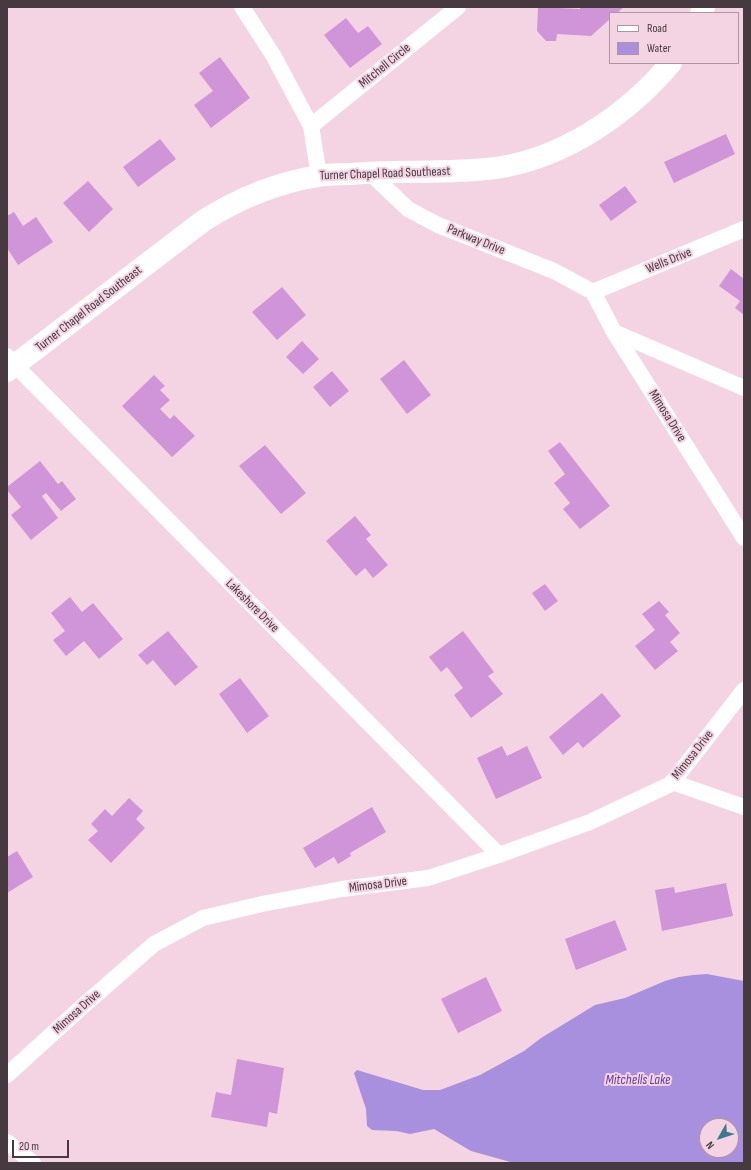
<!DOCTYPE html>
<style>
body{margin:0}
#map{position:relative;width:751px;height:1170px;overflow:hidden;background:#f4d4e3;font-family:"Sofia Sans Condensed",sans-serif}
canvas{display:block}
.frame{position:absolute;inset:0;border:8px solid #46393f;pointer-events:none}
.legend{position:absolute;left:609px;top:12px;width:130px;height:52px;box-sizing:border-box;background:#f4d4e3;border:1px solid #ae96a1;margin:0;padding:5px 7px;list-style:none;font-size:12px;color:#46393f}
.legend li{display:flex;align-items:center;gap:8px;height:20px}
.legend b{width:20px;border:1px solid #ae96a1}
.north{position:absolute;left:699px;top:1118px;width:40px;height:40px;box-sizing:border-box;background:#f4d4e3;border:1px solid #ae96a1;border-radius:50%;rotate:231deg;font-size:11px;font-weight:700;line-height:16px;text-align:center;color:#46393f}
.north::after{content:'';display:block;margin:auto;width:14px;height:18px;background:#3a798e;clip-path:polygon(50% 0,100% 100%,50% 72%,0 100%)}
.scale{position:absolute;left:12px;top:1140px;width:57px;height:18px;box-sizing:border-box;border:2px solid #46393f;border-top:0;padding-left:5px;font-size:12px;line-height:14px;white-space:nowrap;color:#46393f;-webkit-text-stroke:3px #f4d4e3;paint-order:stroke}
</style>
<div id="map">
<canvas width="751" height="1170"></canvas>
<div class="frame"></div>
<ul class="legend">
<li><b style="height:5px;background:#fff"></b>Road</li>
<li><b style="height:11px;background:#a890de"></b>Water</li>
</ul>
<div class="north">N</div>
<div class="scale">20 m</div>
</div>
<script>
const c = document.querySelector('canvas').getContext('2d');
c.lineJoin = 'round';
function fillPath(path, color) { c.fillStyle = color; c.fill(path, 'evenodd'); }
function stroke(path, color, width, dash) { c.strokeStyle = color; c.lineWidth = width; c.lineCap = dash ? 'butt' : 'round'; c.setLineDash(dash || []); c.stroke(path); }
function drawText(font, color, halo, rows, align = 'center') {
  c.font = font + ' "Sofia Sans Condensed",sans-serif'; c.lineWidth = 4; c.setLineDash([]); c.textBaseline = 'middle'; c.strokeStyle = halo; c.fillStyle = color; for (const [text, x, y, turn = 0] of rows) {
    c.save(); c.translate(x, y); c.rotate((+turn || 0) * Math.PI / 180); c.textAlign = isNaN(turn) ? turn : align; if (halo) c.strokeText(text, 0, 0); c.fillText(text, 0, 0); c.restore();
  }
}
fillPath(new Path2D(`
 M707,974L744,981V1163H514L471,1151L434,1129L410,1134L396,1131L372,1130L367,1126L366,1109L354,1073L357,1070L423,1090H440L480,1075L524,1051L541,1038L595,1005L625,998L665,981L679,977L693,975ZM707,1126H731V1150H707Z`), '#a890de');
fillPath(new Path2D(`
 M538,7L580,9V7H624L617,13H610V19L591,36L557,34L556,41H546L537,31Z
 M346,18L358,33L368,26L382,44L350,68L324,35Z
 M220,57L250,98L211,128L194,105L213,91L199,73Z
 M726,134L735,154L674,183L664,162Z
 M160,139L176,159L138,187L123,167Z
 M88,181L113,209L89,232L63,203Z
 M625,186L637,202L611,221L599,205Z
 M14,212L23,226L36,217L53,242L18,265L7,248V216Z
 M731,269L744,279V315L735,308L740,301L719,286Z
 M282,287L306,315L277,340L252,312Z
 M302,341L319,359L303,374L286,357Z
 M404,360L431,395L407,414L380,379Z
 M332,371L349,391L330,407L313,387Z
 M154,375L165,386L160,390L170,400L160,409L170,419L174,415L195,436L172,457L122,406Z
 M560,442L610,506L580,529L563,509L570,503L554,483L565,474L548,451Z
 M265,445L306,493L281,514L239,466Z
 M40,461L58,484L62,481L76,499L61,511L46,493L42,496L58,518L31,540L11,515L21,507L7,490V487Z
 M355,516L371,535L366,539L388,565L373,578L365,568L356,576L326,541Z
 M545,584L558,601L545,611L532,593Z
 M70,597L82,612L93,603L123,639L99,659L84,641L66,656L53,640L65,631L51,613Z
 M659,601L669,612L665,615L680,633L670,642L678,651L655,670L635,646L655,630L642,614Z
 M168,631L198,667L175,686L153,660L147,665L138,655Z
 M463,631L494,672L488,676L503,694L471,718L454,695L463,688L447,667L441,672L429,657Z
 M240,678L269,716L247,733L219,694Z
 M602,693L621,716L583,748L578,742L563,755L549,737Z
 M502,746L507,756L527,746L542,778L496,799L477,758Z
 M129,798L143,811L136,819L145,828L111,863L88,840L98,831L91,824L105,809L112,816Z
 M372,807L386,832L350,853L351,856L338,864L334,857L315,868L303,848Z
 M17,851L33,877L7,893V857Z
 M726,883L733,916L662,931L655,890L674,887L675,893Z
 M615,920L627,950L576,970L565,939Z
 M486,977L502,1011L458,1033L441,999Z
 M237,1059L284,1068L277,1114L269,1112L267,1127L211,1117L216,1092L231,1095Z`), '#d095d8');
stroke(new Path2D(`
 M242,7L273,55L311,126L319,176
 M311,126L458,7
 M369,172L408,209L438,225L554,271L593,292
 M593,292L614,332L744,538
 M593,292L744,229
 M614,332L744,388
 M7,356L15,365L499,855
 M672,782L744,807
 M7,1075L83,1006L154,944L203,918L262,904L342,889L428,878L499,855L590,822L671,784L744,690
 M7,1142L33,1163`), '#fff', 16);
stroke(new Path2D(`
 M701,13L704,7
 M7,371L203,221C239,198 276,183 318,176C328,174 340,174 351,174C399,170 448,174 496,168C564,158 627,115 671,63`), '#fff', 22);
drawText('13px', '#46393f', '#f4d4e3', [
 ["Mitchell Circle",385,66,-39],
 ["Turner Chapel Road Southeast",385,174,-2],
 ["Parkway Drive",476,240,22],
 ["Wells Drive",669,261,-22],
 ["Turner Chapel Road Southeast",89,309,-38],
 ["Mimosa Drive",667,416,58],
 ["Lakeshore Drive",252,606,45],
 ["Mimosa Drive",693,755,-52],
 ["Mimosa Drive",378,885,-7],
 ["Mimosa Drive",77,1012,-42]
]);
drawText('italic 14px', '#603e99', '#f4d4e3', [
 ["Mitchells Lake",638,1080]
]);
</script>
